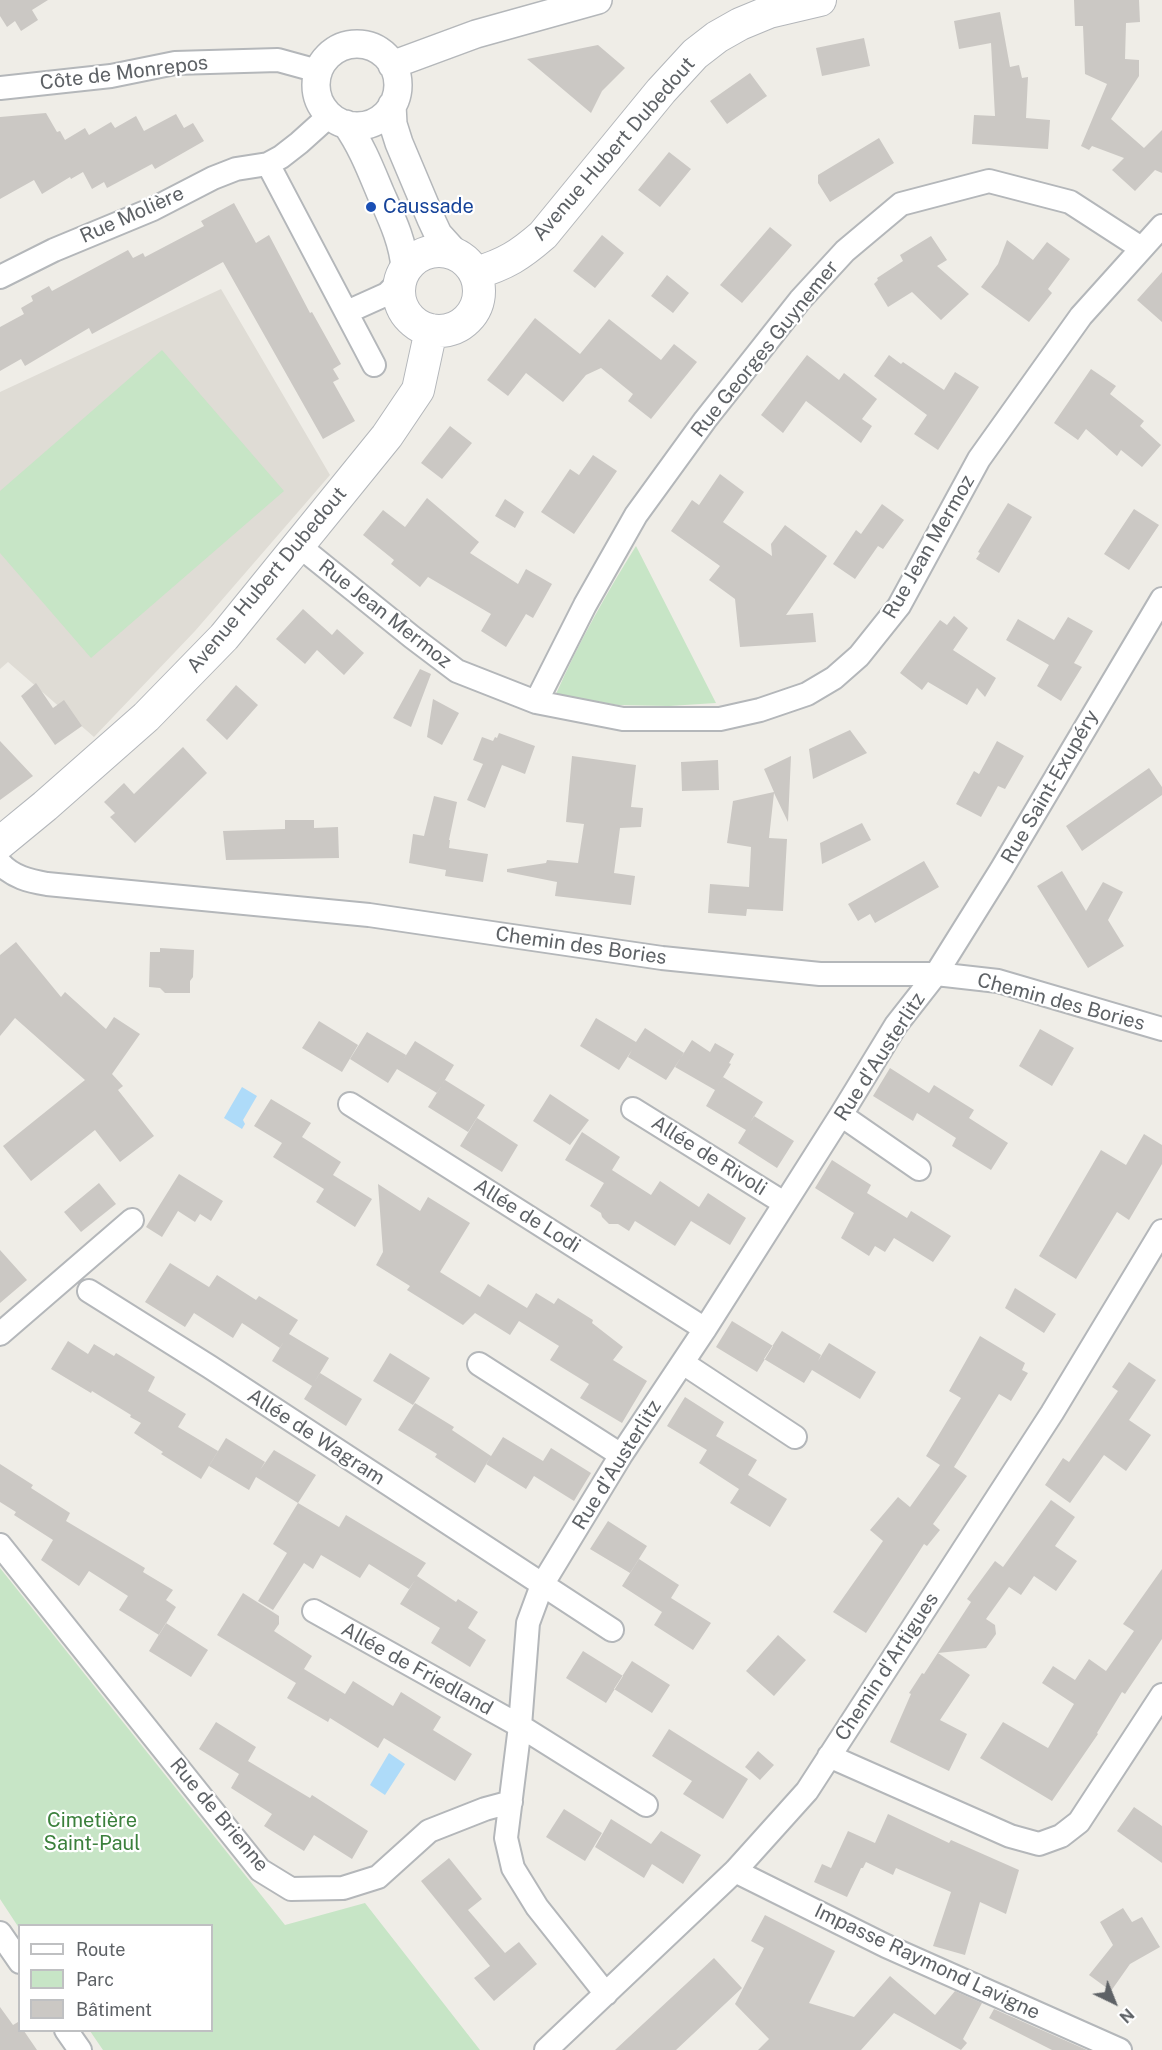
<!DOCTYPE html>
<meta charset="utf-8">
<style>
body{margin:0}
#map{position:relative;width:1162px;height:2050px;overflow:hidden;background:#efede7;font-family:"Public Sans",sans-serif}
canvas{display:block}
.legend{position:absolute;left:18px;top:1924px;width:195px;height:108px;box-sizing:border-box;background:#fff;border:2px solid #bfc0c2;margin:0;padding:8px 10px;list-style:none;font-size:18px;color:#5e6266}
.legend li{display:flex;align-items:center;gap:12px;height:30px}
.legend b{width:30px;border:2px solid #bfc0c2}
.north{position:absolute;left:1084px;top:1972px;width:60px;height:60px;-webkit-text-stroke:4px #fff;paint-order:stroke;rotate:137deg;font-size:16px;font-weight:700;line-height:24px;text-align:center;color:#5e6266}
.north::after{content:'';display:block;margin:auto;width:21px;height:27px;background:#5e6266;clip-path:polygon(50% 0,100% 100%,50% 72%,0 100%)}
</style>
<div id="map">
<canvas width="1162" height="2050"></canvas>
<ul class="legend">
<li><b style="height:8px;background:#fff"></b>Route</li>
<li><b style="height:16px;background:#c7e5c6"></b>Parc</li>
<li><b style="height:16px;background:#cbc8c4"></b>Bâtiment</li>
</ul>
<div class="north">N</div>
</div>
<script>
const c = document.querySelector('canvas').getContext('2d');
c.lineJoin = 'round';
function fillPath(path, color) { c.fillStyle = color; c.fill(path, 'evenodd'); }
function stroke(path, color, width, dash) { c.strokeStyle = color; c.lineWidth = width; c.lineCap = dash ? 'butt' : 'round'; c.setLineDash(dash || []); c.stroke(path); }
function drawText(font, color, halo, rows, align = 'center') {
  c.font = font + ' "Public Sans",sans-serif'; c.lineWidth = 4.5; c.setLineDash([]); c.textBaseline = 'middle'; c.strokeStyle = halo; c.fillStyle = color; for (const [text, x, y, turn = 0] of rows) {
    c.save(); c.translate(x, y); c.rotate((+turn || 0) * Math.PI / 180); c.textAlign = isNaN(turn) ? turn : align; if (halo) c.strokeText(text, 0, 0); c.fillText(text, 0, 0); c.restore();
  }
}
fillPath(new Path2D(`
 M221,289L330,475L195,631L94,737L8,662L0,669V392Z`), '#dfdcd5');
fillPath(new Path2D(`
 M162,350L284,491L91,658L0,553V491Z
 M636,546L716,703L669,706L618,705L556,694C579,642 606,594 636,546Z
 M0,1568L285,1925L365,1903L480,2050H103L90,2031L212,2030V1926H20L19,1928L0,1899Z`), '#c7e5c6');
fillPath(new Path2D(`
 M242,1087L257,1096L243,1120L245,1124L242,1129L224,1118Z
 M389,1753L405,1764L385,1795L370,1785Z`), '#aedbf9');
fillPath(new Path2D(`
 M0,0H48L32,10L38,20L21,31L15,21L7,27L0,16Z
 M1074,0H1139L1140,22L1126,23L1125,59L1139,60V76L1111,119L1144,148L1162,130V173L1155,170L1135,191L1112,170L1124,158L1092,146L1089,150L1081,146L1107,84L1085,74L1083,26H1075Z
 M1000,12L1010,67L1019,65L1022,78L1028,77L1026,118L1050,120L1048,149L972,144L974,115L995,116L991,43L959,49L954,21Z
 M864,38L870,66L822,76L816,48Z
 M598,45L625,68L602,91L591,113L527,59Z
 M750,73L767,96L727,124L710,101Z
 M46,113L57,132L60,131L65,140L85,128L89,135L111,122L115,128L136,116L144,131L176,114L184,128L193,123L204,141L155,169L152,164L107,188L104,182L92,189L83,172L71,179L70,177L42,194L34,180L0,199V117Z
 M879,138L894,163L830,202L818,183V175Z
 M669,152L691,169L660,207L638,190Z
 M234,203L256,243L269,235L310,313L312,312L341,364L333,369L339,379L333,382L355,421L323,439L223,262L92,334L89,328L25,366L21,359L0,371V327L24,314L21,308L33,301L31,296L49,286L52,291L128,250L133,258L143,253L145,257L204,226L201,221Z
 M770,227L792,245L742,303L720,285Z
 M602,235L624,253L595,288L573,271Z
 M931,236L947,260L937,266L969,294L941,320L912,292L888,307L874,284L878,280L877,278L903,261L900,255Z
 M1007,240L1033,260L1047,242L1070,259L1048,289L1052,293L1029,322L981,287L998,264Z
 M1162,272V322L1137,300Z
 M667,275L689,293L673,313L651,296Z
 M535,318L580,354L609,319L661,360L674,344L697,362L651,419L628,401L633,394L601,368L586,375L563,402L526,373L508,396L487,380Z
 M807,355L839,380L844,373L877,399L862,419L872,426L861,443L806,401L783,433L761,415Z
 M889,355L901,364L903,362L944,390L955,372L979,387L938,450L914,434L927,415L874,376Z
 M1091,369L1116,386L1110,394L1144,421L1140,426L1161,445L1142,467L1121,450L1117,456L1086,429L1078,440L1054,423Z
 M450,426L472,443L442,479L421,463Z
 M593,455L617,471L574,534L541,512L570,469L579,475Z
 M720,474L744,492L723,522L772,556L771,544L785,525L827,556L786,615L813,613L816,642L740,647L735,599L709,580L720,566L671,531L692,500L699,505Z
 M427,498L479,542L470,553L518,584L526,569L552,584L533,618L526,614L506,647L481,631L491,614L428,577L420,587L391,564L394,560L363,535L383,510L405,527Z
 M505,499L524,512L515,528L495,516Z
 M1008,503L1032,517L999,573L976,559L980,553L978,552Z
 M882,504L904,520L883,549L878,546L855,579L833,564L856,530L861,534Z
 M1134,509L1159,525L1129,570L1104,554Z
 M303,609L332,635L337,629L364,653L344,675L317,650L305,664L276,639Z
 M954,616L968,628L953,650L996,678L985,697L977,688L967,705L928,682L922,690L900,673L940,620L947,625Z
 M1068,617L1093,631L1074,663L1082,667L1061,701L1037,686L1049,665L1006,640L1018,619L1054,640Z
 M420,669L431,674L411,727L393,718Z
 M36,683L53,708L64,700L82,726L55,745L21,696Z
 M236,685L258,705L227,740L206,720Z
 M433,699L459,713L442,745L427,737Z
 M850,730L867,753L813,779L809,749Z
 M499,733L535,746L525,774L502,765L485,808L467,800L483,764L473,760L482,737L493,741L495,737L497,738Z
 M0,741L33,776L0,800Z
 M997,741L1024,756L1005,789L998,786L981,817L956,804L974,771L979,774Z
 M183,747L207,773L135,843L110,817L115,813L104,802L124,783L134,794Z
 M572,756L636,765L631,807L643,808L641,827L620,828L614,873L635,876L631,905L555,896L557,882L507,872V869L546,863L547,860L578,863L584,824L566,822Z
 M791,756L788,822L774,793L769,838L787,839L783,911L747,909L746,916L708,913L710,884L749,887L751,847L727,843L733,801L774,792L764,769Z
 M718,760L719,790L682,791L681,762Z
 M1149,768L1162,787V795L1082,851L1066,826Z
 M434,796L457,802L449,840H450L449,848L488,854L483,882L445,876L446,870L409,863L413,834L424,836Z
 M285,820H314V828L338,827L339,858L226,860L223,831L285,829Z
 M862,823L871,840L822,864L820,843Z
 M924,861L939,887L875,923L870,914L858,921L848,904Z
 M1062,871L1086,911L1103,882L1123,892L1108,920L1124,946L1088,968L1037,886Z
 M16,942L61,997L65,992L106,1029L114,1017L140,1034L112,1074L123,1086L118,1090L154,1136L120,1162L95,1130L31,1181L3,1146L85,1080L15,1018L0,1036V955Z
 M160,948L194,950L193,977L190,981V993H165L160,988L149,987L150,952H160Z
 M596,1018L636,1042L645,1028L684,1053L666,1080L628,1057L632,1050L619,1070L580,1046Z
 M319,1021L358,1045L342,1072L302,1048Z
 M1040,1029L1074,1048L1052,1086L1019,1066Z
 M367,1032L406,1055L403,1060L415,1041L454,1065L437,1093L397,1069L388,1083L350,1059Z
 M692,1040L710,1052L715,1043L734,1054L729,1063L731,1064L717,1087L723,1077L763,1102L750,1123L754,1116L794,1141L777,1168L738,1143L746,1130L706,1106L715,1090L675,1067Z
 M890,1068L929,1093L934,1085L974,1110L969,1118L1008,1143L991,1170L952,1146L956,1138L917,1113L913,1121L873,1096Z
 M445,1080L485,1105L468,1132L428,1107Z
 M550,1094L589,1120L570,1145L533,1121Z
 M271,1099L311,1123L302,1137L341,1162L333,1175L372,1199L355,1227L316,1202L324,1189L273,1157L282,1143L254,1126Z
 M477,1118L518,1145L502,1172L460,1146Z
 M582,1132L620,1157L612,1170L651,1195L660,1181L699,1207L708,1193L746,1218L730,1245L691,1221L675,1246L635,1221L629,1231L618,1224H609L602,1217L601,1213L590,1206L604,1183L565,1160Z
 M1144,1134L1162,1145V1164L1129,1220L1117,1212L1076,1279L1039,1256L1101,1150L1126,1165Z
 M832,1160L871,1185L867,1193L907,1218L911,1211L951,1236L933,1262L894,1238L885,1252L875,1246L869,1256L841,1238L854,1213L815,1188Z
 M179,1174L223,1201L211,1221L200,1214L195,1222L178,1211L162,1237L146,1227Z
 M99,1183L116,1204L81,1232L64,1212Z
 M378,1184L420,1211L428,1197L470,1223L440,1272L480,1297L488,1284L527,1308L536,1293L554,1304L558,1298L593,1320L592,1323L623,1347L613,1360L647,1381L622,1423L580,1398L589,1384L550,1360L559,1346L519,1321L510,1335L475,1313L463,1325L407,1290L410,1286L376,1265L383,1252Z
 M0,1250L27,1280L0,1303Z
 M170,1263L209,1287L217,1275L256,1300L259,1296L298,1320L289,1334L329,1358L312,1386L272,1361L284,1341L280,1348L242,1323L233,1338L194,1313L185,1327L145,1302Z
 M1015,1288L1056,1314L1044,1333L1005,1308Z
 M732,1321L773,1346L757,1372L716,1347Z
 M782,1331L821,1355L818,1361L829,1343L876,1372L860,1399L812,1370L804,1383L764,1359Z
 M980,1336L1025,1363L1022,1370L1028,1373L1011,1401L999,1394L954,1467L967,1476L933,1524L940,1530L927,1546L924,1544L866,1633L833,1612L883,1541L870,1530L898,1497L910,1507L940,1465L926,1456L961,1398L949,1391Z
 M68,1341L88,1354L94,1344L114,1356L116,1353L155,1377L148,1391L186,1414L178,1427L218,1451L201,1479L161,1454L163,1452L134,1433L141,1423L130,1417L131,1415L92,1391L91,1393L51,1369Z
 M390,1353L430,1378L413,1405L373,1381Z
 M1129,1362L1156,1380L1129,1420L1151,1435L1126,1471L1104,1455L1070,1503L1045,1485L1063,1458L1069,1462L1118,1391L1112,1387Z
 M320,1373L362,1399L346,1426L304,1399Z
 M685,1397L724,1422L716,1436L757,1460L748,1475L787,1499L770,1527L730,1503L739,1489L699,1463L707,1450L667,1426Z
 M415,1403L454,1427L452,1430L491,1456L475,1483L435,1457L437,1454L398,1430Z
 M503,1437L543,1461L551,1448L591,1473L574,1501L534,1476L526,1489L486,1464Z
 M226,1438L265,1462L260,1470L274,1450L316,1475L298,1503L339,1527L346,1515L426,1563L417,1576L456,1602L458,1599L478,1612L468,1628L486,1640L470,1667L431,1643L440,1628L400,1604L415,1580L409,1589L369,1564L360,1578L321,1555L313,1569L304,1563L273,1610L258,1601L287,1553L273,1544L298,1503L256,1477L249,1490L209,1466Z
 M0,1464L33,1485L31,1488L70,1513L66,1521L145,1568L143,1572L173,1590L166,1600L176,1607L159,1635L119,1610L128,1596L89,1571L79,1586L41,1560L53,1540L14,1515L16,1512L0,1502Z
 M1051,1500L1075,1517L1055,1546L1077,1561L1056,1591L1034,1576L1021,1595L1009,1587L986,1619L995,1625L996,1634L986,1648L938,1653L970,1675L940,1720L967,1734L949,1771L890,1742L911,1694L909,1693L922,1673L924,1674L971,1602L967,1599L995,1561L1003,1567Z
 M608,1521L647,1546L630,1573L590,1549Z
 M639,1559L679,1585L671,1598L711,1623L693,1650L654,1625L662,1612L622,1586Z
 M1162,1569V1639L1125,1694L1122,1692L1097,1733L1098,1734L1052,1801L980,1758L1003,1722L1048,1748L1074,1704L1042,1683L1053,1666L1075,1680L1089,1659L1106,1671L1134,1631L1123,1624Z
 M243,1593L279,1616V1624L274,1631L312,1656L304,1669L345,1694L353,1681L393,1706L401,1692L441,1717L433,1730L472,1754L455,1781L384,1738L378,1748L330,1718L328,1722L287,1698L296,1683L217,1635Z
 M166,1623L208,1650L191,1677L149,1651Z
 M778,1635L806,1660L774,1696L746,1671Z
 M583,1651L623,1676L606,1703L566,1678Z
 M632,1661L670,1685L652,1713L614,1689Z
 M216,1722L256,1747L248,1761L310,1798L312,1795L368,1831L352,1859L314,1835L304,1851L264,1826L272,1814L231,1788L239,1774L199,1749Z
 M669,1729L748,1779L723,1819L683,1794L692,1781L652,1756Z
 M758,1751L774,1765L760,1780L745,1767Z
 M1134,1807L1162,1826V1863L1117,1831Z
 M564,1809L602,1833L585,1861L546,1837Z
 M888,1814L949,1843L951,1840L1019,1870L1006,1914L980,1902L965,1955L933,1946L951,1892L896,1868L893,1875L866,1862L863,1868H861L847,1897L814,1882L822,1864L831,1868L848,1831L875,1843Z
 M611,1819L651,1844L661,1831L701,1855L683,1884L652,1864L644,1878L595,1847Z
 M449,1858L482,1899L468,1910L505,1953L519,1942L537,1964L494,2001L474,1978L490,1966L421,1881Z
 M1123,1908L1132,1922L1142,1917L1160,1947L1130,1964L1111,1991L1089,1975L1113,1945L1100,1922Z
 M765,1915L835,1951L809,2003L854,2017L890,1976L935,2015L955,1991L982,2003L963,2039L967,2043L961,2050L894,2013L861,2050H758L769,2039L735,2004L764,1948L751,1941Z
 M714,1958L742,1988L676,2050H615Z
 M0,2007L13,2025L18,2022L20,2031H24L37,2050H0Z
 M994,2009L1087,2050H1052L989,2018Z`), '#cbc8c4');
const minor = new Path2D(`
 M0,88L111,76L175,63L278,60L318,71
 M268,164L374,365
 M0,277L54,250L153,209L213,178L236,169L268,164L281,157L299,143L329,116
 M347,312L387,294L400,281
 M298,545L412,637L457,671L536,702L623,719H720L760,710L807,694L834,678L859,656L899,606L979,459L1081,316L1162,226
 M536,702L585,605L636,515L705,420L800,300L845,251L901,204L989,181L1070,202L1141,248
 M0,863C12,877 30,881 47,884L369,915L662,958L820,974H936L998,981L1162,1029
 M350,1104L705,1329
 M633,1109L784,1203
 M841,1115L919,1169
 M89,1291L210,1367L612,1630
 M0,1334L132,1220
 M683,1363L795,1437
 M479,1364L621,1455
 M0,1545L260,1870L291,1889L343,1888L378,1877L429,1831L485,1809L511,1802
 M314,1611L520,1726L646,1805
 M829,1756L1010,1836L1039,1844L1061,1836L1079,1822L1162,1695
 M735,1871L886,1946L1120,2050
 M0,1933L20,1962
 M606,1994L537,1907L513,1868L506,1838L520,1726L528,1623L542,1585L621,1455L705,1329L841,1115L896,1025L936,974L1001,870L1162,599
 M66,2030L80,2050
 M546,2050L735,1871L807,1791L1052,1413L1162,1231`);
const tertiary = new Path2D(`
 M316 85a41 41 0 1 1 82 0a41 41 0 1 1-82 0Z
 M392,65L476,34L598,0
 M392,105L393,124L399,143L431,219L438,234L457,255
 M346,124C361,145 370,168 380,192C391,217 403,241 405,268`);
const secondary = new Path2D(`
 M399 291a40 40 0 1 1 80 0a40 40 0 1 1-80 0Z
 M476,273C506,264 520,255 543,235L661,91L695,54L717,37L740,24L769,12L820,0
 M0,843L45,806L146,717L224,637L387,436L418,390L431,330`);
stroke(minor, '#b4b7ba', 26);
stroke(tertiary, '#b4b7ba', 30);
stroke(secondary, '#b3b6ba', 34);
stroke(minor, '#fff', 22);
stroke(tertiary, '#fff', 27);
stroke(secondary, '#fff', 32);
for (const [x, y, r, color] of [
 [371,207,6,"#1a4fb4"]
]) { const dot = new Path2D(); dot.arc(x, y, r, 0, 2 * Math.PI); c.fillStyle = color; c.fill(dot); stroke(dot, '#fff', 2); }
drawText('20px', '#5e6266', '#fff', [
 ["Côte de Monrepos",124,73,-7],
 ["Avenue Hubert Dubedout",614,149,-49],
 ["Rue Molière",132,215,-24],
 ["Rue Georges Guynemer",765,349,-51],
 ["Rue Jean Mermoz",929,547,-60],
 ["Avenue Hubert Dubedout",267,580,-50],
 ["Rue Jean Mermoz",385,614,38],
 ["Rue Saint-Exupéry",1050,787,-60],
 ["Chemin des Bories",581,946,8],
 ["Chemin des Bories",1061,1002,15],
 ["Rue d'Austerlitz",880,1057,-57],
 ["Allée de Rivoli",709,1156,32],
 ["Allée de Lodi",527,1216,32],
 ["Allée de Wagram",316,1437,33],
 ["Rue d'Austerlitz",617,1465,-58],
 ["Chemin d'Artigues",887,1667,-57],
 ["Allée de Friedland",417,1669,29],
 ["Rue de Brienne",219,1815,50],
 ["Impasse Raymond Lavigne",927,1962,25]
]);
drawText('20px', '#164399', '#fff', [
 ["Caussade",383,207]
], 'left');
drawText('20px', '#3b803c', '#fff', [
 ["Cimetière",92,1821],
 ["Saint-Paul",92,1844]
]);
</script>
